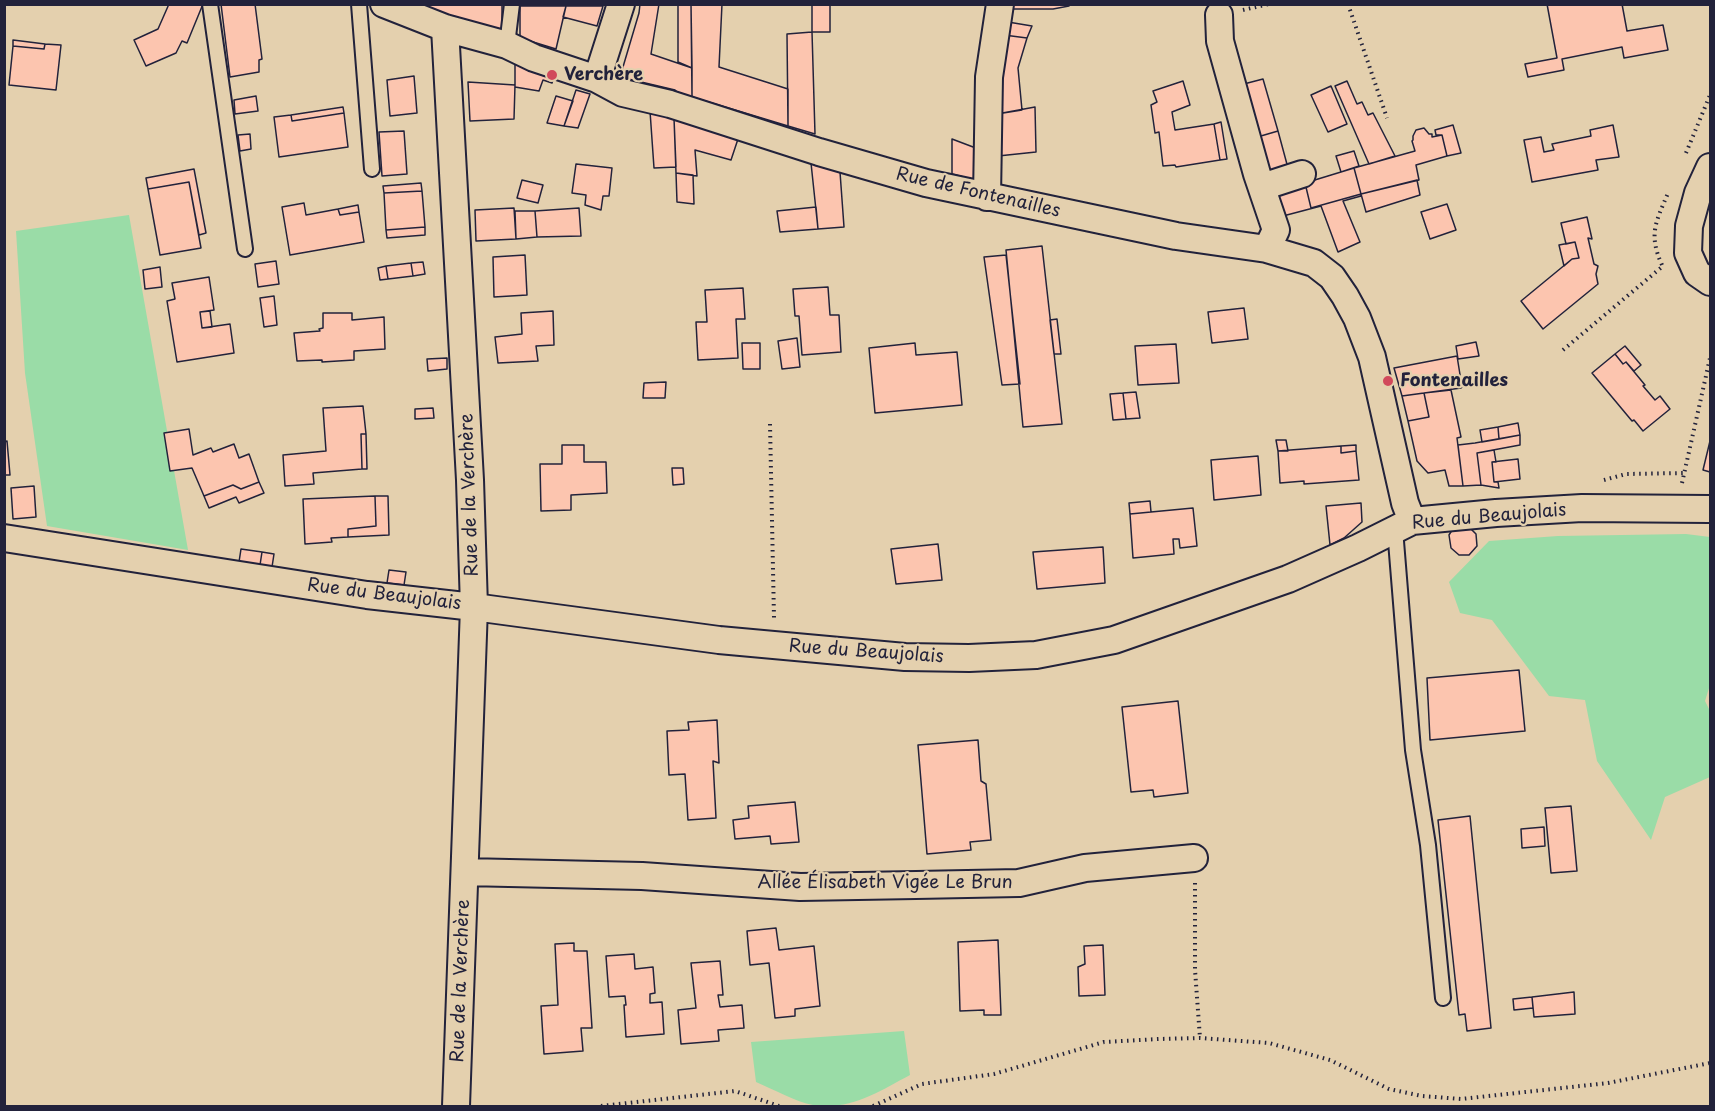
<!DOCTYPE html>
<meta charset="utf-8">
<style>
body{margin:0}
#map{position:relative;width:1715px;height:1111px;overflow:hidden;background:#e4d0ae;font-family:"Playpen Sans",sans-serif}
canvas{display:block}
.frame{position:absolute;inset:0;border:6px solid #22223b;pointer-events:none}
</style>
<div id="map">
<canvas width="1715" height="1111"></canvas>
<div class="frame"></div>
</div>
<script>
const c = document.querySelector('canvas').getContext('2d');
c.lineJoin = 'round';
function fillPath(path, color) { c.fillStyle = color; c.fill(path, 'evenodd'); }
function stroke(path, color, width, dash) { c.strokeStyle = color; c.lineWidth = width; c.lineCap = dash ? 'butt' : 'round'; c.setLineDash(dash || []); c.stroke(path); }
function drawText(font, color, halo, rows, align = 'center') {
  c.font = font + ' "Playpen Sans",sans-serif'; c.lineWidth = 4.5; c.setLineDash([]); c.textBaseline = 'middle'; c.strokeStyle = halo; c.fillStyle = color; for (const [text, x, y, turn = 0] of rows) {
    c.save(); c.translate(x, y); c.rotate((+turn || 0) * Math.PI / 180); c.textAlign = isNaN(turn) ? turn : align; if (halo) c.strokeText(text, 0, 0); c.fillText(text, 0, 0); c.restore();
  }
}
fillPath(new Path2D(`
 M129,215L188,550L47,526L25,373L16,231Z
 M1686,534L1710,537V685L1705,701L1710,711V777L1665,797L1651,840L1597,761L1585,700L1549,696L1492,620L1460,613L1449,582L1489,541L1558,536Z
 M904,1031L910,1075C880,1091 850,1111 813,1105C796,1102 773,1089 756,1082L751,1042Z`), '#9adca7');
const building = new Path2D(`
 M169,4H203L187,43L182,41L176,53L146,66L134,40L158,29Z
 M221,4H255L262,59L259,60V72L230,77Z
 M420,4H502V33L429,9Z
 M640,4H659L651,54L692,68V97L677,92L675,90L620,77L639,13Z
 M678,4H691L692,68L678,62Z
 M691,4H722L719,67L788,89V126L692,97Z
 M812,4H830V32H812Z
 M1011,4H1069V6L1053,9H1010Z
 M1547,4H1622L1627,31L1663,25L1668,50L1624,58L1622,47L1562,59L1564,70L1528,77L1525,64L1557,58Z
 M520,6H566L556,49L520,38Z
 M566,6H603L597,26L563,17Z
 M1008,22L1032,26L1027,38L1004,35Z
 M812,32L815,134L788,126L787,34Z
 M1004,35L1027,38L1018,68L1022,110L997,114Z
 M13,40L45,44L44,49L13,46Z
 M45,44L61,45L56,90L9,85L13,46L44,49Z
 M515,62L554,76L552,83L543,80L539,91L515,87Z
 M414,76L417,113L390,116L387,80Z
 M1263,79L1278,131L1254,138L1240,85Z
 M1183,81L1190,105L1172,112L1175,130L1214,124L1220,160L1176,167L1175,165L1163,166L1159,132L1155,133L1151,105L1157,102L1153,91Z
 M1347,81L1357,104L1362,102L1368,115L1373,113L1395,156L1369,164L1335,86Z
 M468,82L515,85L514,119L470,121Z
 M1331,86L1347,124L1328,132L1311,95Z
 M576,90L590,94L578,128L564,126Z
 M256,96L258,111L235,114L234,100Z
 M556,96L573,101L564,126L547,123Z
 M343,107L344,113L292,121L291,115Z
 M1035,107L1036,152L998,156L997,114Z
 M650,111L674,118L676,167L654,168Z
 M344,113L348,147L279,157L274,117L291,115L292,121Z
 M674,118L739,136L731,160L695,150L697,176L676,173Z
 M1221,122L1227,159L1220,160L1214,124Z
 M1453,125L1461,153L1447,156L1442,135H1436L1435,130Z
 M1613,125L1619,157L1596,160L1598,170L1532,182L1524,140L1541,137L1544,152L1554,150L1552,144L1591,136L1590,130Z
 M1424,128L1429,134H1432V137L1442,135L1447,156L1416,165L1419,180L1361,194L1354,168L1415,151L1412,141L1413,140V136L1416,130Z
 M404,131L407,174L382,176L379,132Z
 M1278,131L1288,168L1264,174L1254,138Z
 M250,134L251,149L240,151L238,135Z
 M952,139L981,150L975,180L952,174Z
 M1354,151L1359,166L1341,172L1336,156Z
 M811,163L840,172L844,227L818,229Z
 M576,164L612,168L609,196H603L601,210L585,205L586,195L572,193Z
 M1354,168L1361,194L1311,208L1305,183Z
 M194,169L206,233L199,235L189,182L148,189L146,178Z
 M676,173L693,175L694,204L677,202Z
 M522,180L543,185L538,203L517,198Z
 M1417,180L1420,195L1366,212L1361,194Z
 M189,182L201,248L160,255L148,189Z
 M421,183L422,191L384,193L383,186Z
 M1305,183L1311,208L1361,194V196L1343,201L1360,242L1338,252L1321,206L1283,216L1277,190Z
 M422,191L425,227L386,230L384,193Z
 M304,203L306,215L338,209L340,215L359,212L364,242L290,255L282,207Z
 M1447,204L1456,230L1430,239L1421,212Z
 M358,205L359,212L340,215L338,209Z
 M816,207L818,229L780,232L777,211Z
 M514,208L516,239L476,241L475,210Z
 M579,208L581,236L537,237L535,211Z
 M515,211H535L537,237L516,239Z
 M1587,217L1592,239L1588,238L1594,264L1598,266L1596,274L1598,284L1543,329L1521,301L1572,259L1579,258L1575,242L1566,244L1561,223Z
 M425,227V235L387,238L386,230Z
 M1575,242L1579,258L1572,259L1564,266L1559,245Z
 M1042,246L1062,424L1023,427L1006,250Z
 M525,255L527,295L494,297L493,257Z
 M1006,255L1020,384L1002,385L984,257Z
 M276,261L279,284L258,287L255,264Z
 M423,262L425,274L413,276L411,263Z
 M411,263L413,276L388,279L386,266Z
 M386,266L388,279L380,280L378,268Z
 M160,267L162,287L145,289L143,270Z
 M209,277L214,310L200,312L202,328L230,324L234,353L177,362L167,301L175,299L172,283Z
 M828,287L830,315H839L841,352L802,355L799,316H795L793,289Z
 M743,288L745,319H736L738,358L698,360L696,322H707L705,290Z
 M274,296L277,325L264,327L260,298Z
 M1244,308L1248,339L1212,343L1208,312Z
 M210,311L212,327L202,328L200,312Z
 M553,311L554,345L536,346L538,361L498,363L495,337L522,334L521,313Z
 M323,313H352V320L384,317L385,349L354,351V360L322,362V360L297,361L294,333L320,331L319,329L323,328Z
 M1057,319L1061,354H1054L1050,320Z
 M797,338L800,367L782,369L778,341Z
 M1476,342L1479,356L1458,359L1456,346Z
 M742,343H760V369H743Z
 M915,343L916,355L957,352L962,405L875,413L869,348Z
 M1176,344L1179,383L1138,385L1135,346Z
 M1625,346L1641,365L1634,371L1626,362L1623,364L1615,354Z
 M1615,354L1623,364L1626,362L1645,385L1643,386L1655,400L1660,396L1670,409L1643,431L1634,420L1632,421L1592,373Z
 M1457,356L1462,387L1461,388L1402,396L1394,368Z
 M447,358V369L428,371L427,359Z
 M666,382L665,398H643L644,383Z
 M1451,390L1461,437L1457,438L1463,486H1449L1445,470L1428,473L1417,461L1408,421L1429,417L1424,393Z
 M1136,392L1140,418L1126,419L1123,393Z
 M1123,393L1126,419L1113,420L1110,394Z
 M1424,393L1429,417L1408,421L1402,396Z
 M363,406L366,434H361L362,469L313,473L314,484L285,486L283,455L326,451L323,408Z
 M433,408L434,418L415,419V409Z
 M1518,423L1520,435L1499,439L1498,427Z
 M1498,427L1499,439L1482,442L1480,430Z
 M189,429L193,455L211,448L213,452L234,444L239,458L249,454L259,482L241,489L233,485L204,496L192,468L170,471L164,433Z
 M361,434H366L367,469H362Z
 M1520,435V445L1477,453L1481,485L1463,486L1458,445L1475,443Z
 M1276,440H1286L1288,451H1278Z
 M7,441L10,475H4V442Z
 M1710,441V472L1703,470Z
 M562,445H584V462H606L607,493L571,495V510L541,511L540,464H562Z
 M1356,445V451L1341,453V446Z
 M1341,446V453L1356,451L1359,480L1304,484V481L1280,483L1278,451Z
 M1494,450L1496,462H1492L1494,482H1498L1499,488L1481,485L1477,453Z
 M1258,456L1261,495L1214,500L1211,460Z
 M1518,459L1520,479L1494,482L1492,462Z
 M672,468H683L684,484L673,485Z
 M259,482L264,493L239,503L236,497L209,508L204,496L233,485L241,489Z
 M34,486L36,517L13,519L11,488Z
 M375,496H388L389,535L348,537V529L376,526Z
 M375,496L376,526L348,529V537L331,538L332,542L305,544L303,499Z
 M1150,501L1151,512L1130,514L1129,503Z
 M1361,503L1362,522L1344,538L1330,545L1326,506Z
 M1193,508L1197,546L1180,548L1179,539H1173L1174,554L1133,558L1130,514Z
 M1467,525L1476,534L1477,546L1469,555H1459L1451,548L1449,535L1454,527Z
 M938,544L942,580L896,584L891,549Z
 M1103,547L1105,583L1037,589L1033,552Z
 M241,549L262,552L260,565L239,562Z
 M262,552L274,554L272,567L260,565Z
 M389,570L406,572L404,585L387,583Z
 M1519,670L1525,731L1430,740L1427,678Z
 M1178,701L1188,793L1154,797L1153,790L1131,792L1122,707Z
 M717,720L719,763L713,761L716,818L688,820L685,774L669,775L667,731L689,730L688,722Z
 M978,740L981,781L986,784L991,840L970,842L971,850L927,854L918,745Z
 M795,802L799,842L771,844L770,836L735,839L733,820L749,818L748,806Z
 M1571,806L1577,871L1551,873L1545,808Z
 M1470,816L1491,1028L1467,1031L1465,1014L1459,1015L1438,820Z
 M1544,827L1545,846L1522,848L1521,829Z
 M776,928L779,950L814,946L820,1006L795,1009V1016L775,1018L769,963L750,965L747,931Z
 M998,940L1001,1015H984V1010L960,1011L958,942Z
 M574,943V951H587L592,1028H581L583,1051L544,1054L541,1006L558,1005L555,944Z
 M1103,945L1105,995L1079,996L1078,967L1085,964L1084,946Z
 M634,954L635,969L653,967L655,993L650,994V1003L662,1002L664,1034L626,1037L624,1005H626L625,996L609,997L606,956Z
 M720,961L723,995H718L720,1007L742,1005L744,1028L718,1030L719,1041L681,1044L678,1010L696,1008L691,963Z
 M1574,992L1575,1014L1534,1017L1532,997Z
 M1532,997L1533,1008L1514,1010L1513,999Z`);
fillPath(building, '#fcc5af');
stroke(building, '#22223b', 1.5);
const lane = new Path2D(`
 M210,4L245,249
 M359,4L372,169
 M507,45L512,4
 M1395,529L1413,750L1428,845L1443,998`);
const street = new Path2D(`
 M384,4L445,28L507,45L534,58L597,79L623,93L670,104L819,152L926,183L1176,236L1267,249L1314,263L1332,277L1345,296L1357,318L1372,357L1405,503L1412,521
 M1219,15L1220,41L1257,174L1276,230L1267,249
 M445,28L470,480L474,607L456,1106
 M597,79L621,4
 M1710,167L1698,193L1689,226L1688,253L1697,273L1710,282
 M1262,187L1302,174
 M987,197L989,77L1000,4
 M4,538L367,595L474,607L719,640L905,657L969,658L1036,655L1114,640L1288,579L1358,548L1412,521L1496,513L1582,508L1710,509
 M465,872L642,876L800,887L916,885L1019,883L1085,868L1194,858`);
stroke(lane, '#22223b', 18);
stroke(street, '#22223b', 30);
stroke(new Path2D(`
 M1348,4L1387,118
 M1243,10L1269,4
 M1686,153L1710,95
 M1662,265C1648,234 1656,222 1668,193
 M1563,350L1663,266
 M770,424L774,618
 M1604,480L1626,474L1684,473
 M1682,483L1710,358
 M1195,883V970L1200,1038
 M601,1106L735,1091L779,1106
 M873,1106L922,1084L994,1074L1104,1042L1159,1039L1200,1038L1269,1043L1330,1060L1389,1089L1422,1096L1461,1099L1608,1083L1710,1063`), '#22223b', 4, [1.5, 4.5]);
stroke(lane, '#e4d0ae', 14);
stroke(street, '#e4d0ae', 26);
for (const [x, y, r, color] of [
 [552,75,6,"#d1495b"],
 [1388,381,6,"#d1495b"]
]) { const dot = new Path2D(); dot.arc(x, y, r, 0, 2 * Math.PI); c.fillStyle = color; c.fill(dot); stroke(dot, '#e4d0ae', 2); }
drawText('bold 18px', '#22223b', '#e4d0ae', [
 ["Verchère",564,75],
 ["Fontenailles",1400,381]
], 'left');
drawText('18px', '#22223b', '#e4d0ae', [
 ["Rue de Fontenailles",978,193,13],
 ["Rue de la Verchère",470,495,-92],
 ["Rue du Beaujolais",1489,517,-5],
 ["Rue du Beaujolais",384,595,7],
 ["Rue du Beaujolais",866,652,4],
 ["Allée Élisabeth Vigée Le Brun",885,883],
 ["Rue de la Verchère",461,981,-88]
]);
</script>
